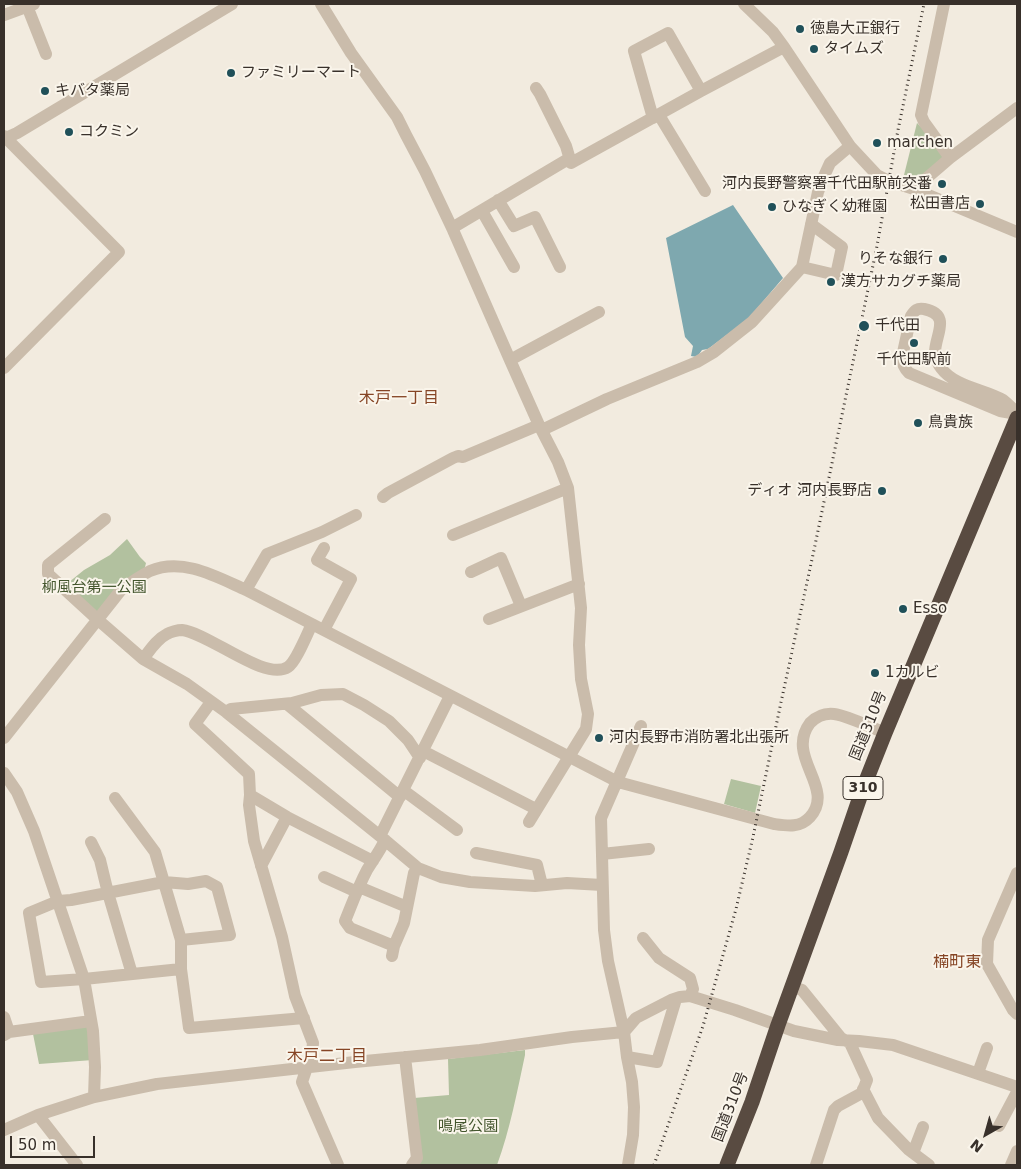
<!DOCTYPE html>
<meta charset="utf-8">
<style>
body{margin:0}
#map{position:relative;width:1021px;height:1169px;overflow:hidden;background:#f2ebdf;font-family:"DejaVu Sans",sans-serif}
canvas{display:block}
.frame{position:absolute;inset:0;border:5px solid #38302a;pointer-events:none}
.north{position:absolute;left:961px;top:1109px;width:50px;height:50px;-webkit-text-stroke:4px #faf5eb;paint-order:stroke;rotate:218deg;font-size:14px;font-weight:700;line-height:20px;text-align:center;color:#38302a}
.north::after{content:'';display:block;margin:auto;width:18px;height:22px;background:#38302a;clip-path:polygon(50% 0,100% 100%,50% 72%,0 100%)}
.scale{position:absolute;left:10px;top:1136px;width:85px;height:22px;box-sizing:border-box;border:2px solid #38302a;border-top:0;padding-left:6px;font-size:15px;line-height:18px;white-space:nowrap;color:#38302a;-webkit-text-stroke:4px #faf5eb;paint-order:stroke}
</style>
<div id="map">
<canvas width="1021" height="1169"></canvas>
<div class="frame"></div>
<div class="north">N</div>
<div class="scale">50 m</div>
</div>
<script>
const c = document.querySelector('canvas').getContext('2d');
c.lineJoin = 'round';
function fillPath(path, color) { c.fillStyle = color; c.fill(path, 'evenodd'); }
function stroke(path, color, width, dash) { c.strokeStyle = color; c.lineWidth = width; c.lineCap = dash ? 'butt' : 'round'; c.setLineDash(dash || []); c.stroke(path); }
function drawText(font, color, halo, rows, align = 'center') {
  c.font = font + ' "DejaVu Sans","Noto Sans JP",sans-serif'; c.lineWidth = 4; c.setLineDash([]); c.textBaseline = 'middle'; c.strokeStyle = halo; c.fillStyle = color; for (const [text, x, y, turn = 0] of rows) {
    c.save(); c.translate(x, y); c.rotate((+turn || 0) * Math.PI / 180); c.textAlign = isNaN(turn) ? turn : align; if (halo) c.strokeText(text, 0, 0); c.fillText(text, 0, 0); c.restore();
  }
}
fillPath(new Path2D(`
 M917,123L930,136L944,157L919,179L904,175Z
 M127,539L140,557L146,563L144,571L96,617L63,587L84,570L110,555Z
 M731,779L761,786L755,813L724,804Z
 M90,1022L93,1060L39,1064L32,1029Z
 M525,1050V1055C517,1092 510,1130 497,1165H416L414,1098L449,1095L448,1059Z`), '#b2c19f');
fillPath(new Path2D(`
 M733,205L783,278L748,319L708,349L702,350L697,357L691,356L693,346L685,337L666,238Z`), '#7ea8af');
stroke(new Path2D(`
 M321,4L351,53L397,117L406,135L425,171L453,230L510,360L539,425L558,462L568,488L581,608L579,645L581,679L588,714L586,729L529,822
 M744,4L773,32L784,47L850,146L877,175L889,181L914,189L1017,232
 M944,4L921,115L924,122L950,158
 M27,6L46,54
 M4,15L34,4
 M536,88L540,94L566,146L571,163L701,91L784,47
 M659,115L705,191
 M653,118L634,51L668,33L701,91
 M4,136L119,252L4,368
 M6,138L17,133L232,4
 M914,189L950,158L1017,108
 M498,200L514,226L535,217L560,267
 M482,211L514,267
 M452,228L570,158
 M802,267L836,275L842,247L811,224
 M510,360L599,312
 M1017,413C1013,409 1008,404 1003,400C984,389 955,387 941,368C938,364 936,359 935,354C934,336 953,315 924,309C917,308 915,310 911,316L902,357C902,364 904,368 909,373L1000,411L1017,414
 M542,430L607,399L697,362L714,352L752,322L802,267L818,192L825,174L830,163L850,146
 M383,497L388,493L453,458L458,456L463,457L539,425
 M105,519L48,565V574L97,619L143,659L187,684L226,712L380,836L418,868L441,877L470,882L535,886L567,883L602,885
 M453,535L568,488
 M324,548L317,560L351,579L324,630
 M471,572L501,558L521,606
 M246,590L267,554L322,532L356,515
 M489,619L579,584
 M143,659C150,650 157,639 167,634C170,632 178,630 182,630C209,633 265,682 288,667C296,662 307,634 312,624
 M211,702L195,724L249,774L250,795L249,805L254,841L282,937L295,996L313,1043L312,1052L302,1082L338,1165
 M287,704L400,797
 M226,712L231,709L292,703L321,695L343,694L364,705L389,721L408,740L420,758
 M4,738L121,590C130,583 140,576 150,571C183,557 217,577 246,590L618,782L774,824C788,826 800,828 810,817C830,795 805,771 803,748C802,739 804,731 810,723C817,716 825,713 834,714C849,716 870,727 885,733
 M423,751L536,809
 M4,773L17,792L34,831L84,979L93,1031L95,1067L94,1097
 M403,790L457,830
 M250,795L287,817L373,861
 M115,798L155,852L181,940V969L189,1028L304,1018
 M380,836L450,696
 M385,840C380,851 373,860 367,870C358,887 352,904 345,921L350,928L394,946
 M91,842L100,860L108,893L132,974
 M476,853L537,865L542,885
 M602,854L649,849
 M261,866L287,817
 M1017,873L988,940L987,964L1013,1010L1017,1014
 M324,877L357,892
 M359,887L407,907
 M643,938L659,958L690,978L693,989L690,996
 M392,956L394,946L404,923L414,873L418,868
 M181,969L84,979L41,982L29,913L58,901L71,900L164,882L188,884L206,881L217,887L230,935L181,940
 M793,987L802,990L841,1038L850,1043L867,1080L862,1093L838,1106L834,1110L816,1165
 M4,1017L9,1032
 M4,1035L9,1032L91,1021
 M405,1057L417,1158L412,1165
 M627,1057L657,1062L676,999
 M978,1073L987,1048
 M863,1089L878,1118L909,1150L929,1165
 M38,1115L77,1165
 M999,1126L1017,1092
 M4,1130L38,1115L94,1097L157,1084L355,1062L480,1050L572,1037L624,1032L636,1018L671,1000L680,997L690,996L735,1010L794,1031L838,1040L859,1041L893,1045L1017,1087
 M913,1153L923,1127
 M628,1165L633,1135L634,1107L632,1082L627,1057L624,1032L608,961L604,930L601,818L641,726
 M1011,1165L1017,1151`), '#cabcab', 12);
stroke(new Path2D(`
 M727,1165L752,1102L778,1025L841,852L862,791L885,733L1017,418`), '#594b41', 15);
stroke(new Path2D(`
 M654,1165L703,1026L736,909L753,837L780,707L814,550L877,246L898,130L924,4`), '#38302a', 3, [1, 4]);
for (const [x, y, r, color] of [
 [800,29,5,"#205059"],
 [814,49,5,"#205059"],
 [231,73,5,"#205059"],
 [45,91,5,"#205059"],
 [69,132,5,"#205059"],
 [877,143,5,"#205059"],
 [942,184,5,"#205059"],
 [980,204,5,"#205059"],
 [772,207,5,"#205059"],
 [943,259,5,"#205059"],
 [831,282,5,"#205059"],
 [864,326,6,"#205059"],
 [914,343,5,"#205059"],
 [918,423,5,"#205059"],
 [882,491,5,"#205059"],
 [903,609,5,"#205059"],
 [875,673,5,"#205059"],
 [599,738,5,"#205059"]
]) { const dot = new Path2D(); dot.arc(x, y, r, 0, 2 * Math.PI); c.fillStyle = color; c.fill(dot); stroke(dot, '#faf5eb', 2); }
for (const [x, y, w] of [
 [863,788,40]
]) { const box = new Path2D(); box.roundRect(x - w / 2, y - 11.5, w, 23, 4); c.fillStyle = '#faf5eb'; c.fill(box); stroke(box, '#38302a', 1); }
drawText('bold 14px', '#38302a', null, [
 ["310",863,788]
]);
drawText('15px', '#38302a', '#faf5eb', [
 ["徳島大正銀行",810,29],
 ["タイムズ",824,49],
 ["ファミリーマート",241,73],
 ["キバタ薬局",55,91],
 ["コクミン",79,132],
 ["marchen",887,143],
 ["河内長野警察署千代田駅前交番",932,184,"right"],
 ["松田書店",970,204,"right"],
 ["ひなぎく幼稚園",782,207],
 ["りそな銀行",933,259,"right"],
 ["漢方サカグチ薬局",841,282],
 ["千代田",875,326],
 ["千代田駅前",914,360,"center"],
 ["鳥貴族",928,423],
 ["ディオ 河内長野店",872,491,"right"],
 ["Esso",913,609],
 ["1カルビ",885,673],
 ["河内長野市消防署北出張所",609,738]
], 'left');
drawText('15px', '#44562e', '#faf5eb', [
 ["柳風台第一公園",94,588],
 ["鳴尾公園",468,1127]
]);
drawText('15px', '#38302a', '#faf5eb', [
 ["国道310号",869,726,-68],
 ["国道310号",731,1107,-69]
]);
drawText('16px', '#864525', '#faf5eb', [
 ["木戸一丁目",399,399],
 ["楠町東",957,963],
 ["木戸二丁目",327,1057]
]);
</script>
